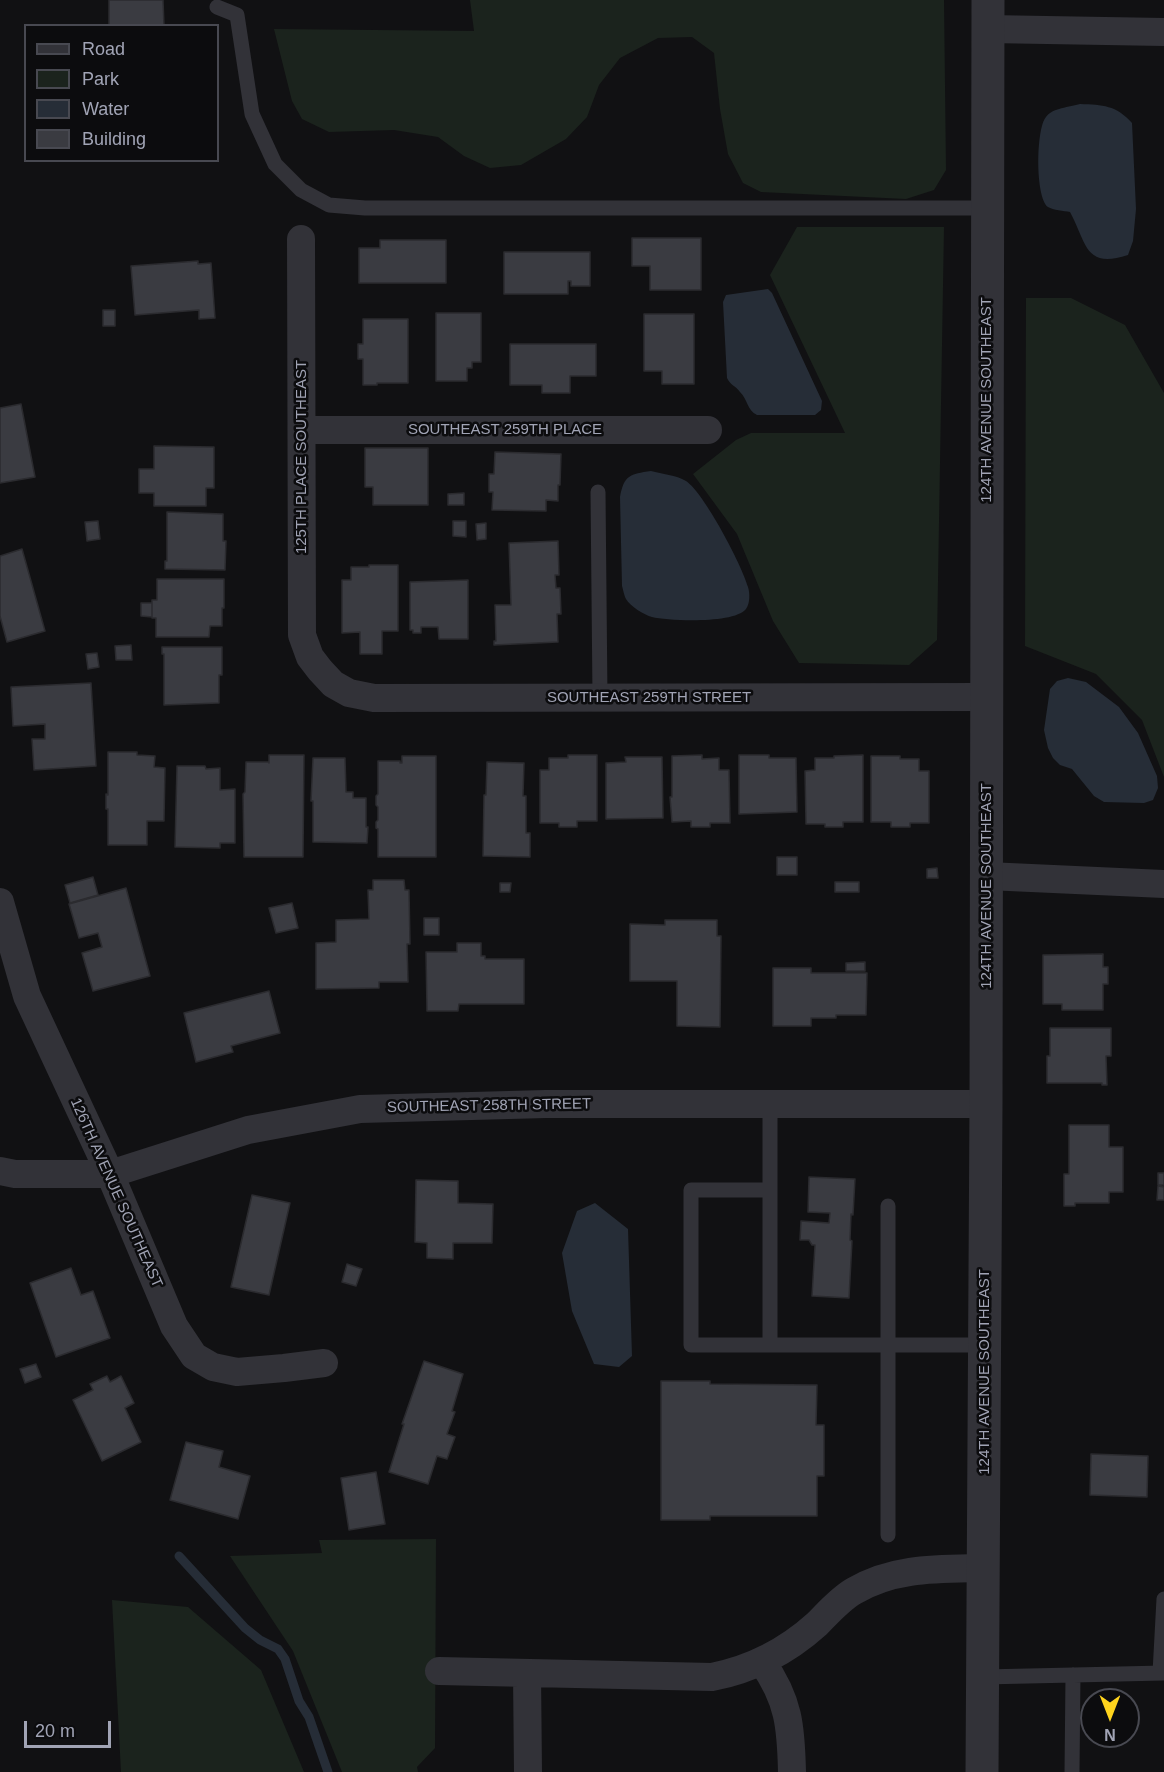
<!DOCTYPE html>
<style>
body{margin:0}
#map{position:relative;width:1164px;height:1772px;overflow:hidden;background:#111113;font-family:Helvetica,sans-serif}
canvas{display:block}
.legend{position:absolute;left:24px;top:24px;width:195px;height:138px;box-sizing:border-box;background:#0c0c0e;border:2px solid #484951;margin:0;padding:8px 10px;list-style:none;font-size:18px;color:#a1a4b5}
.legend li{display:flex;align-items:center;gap:12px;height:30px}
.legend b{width:30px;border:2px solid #484951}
.north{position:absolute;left:1080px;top:1688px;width:60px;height:60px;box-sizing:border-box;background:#0c0c0e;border:2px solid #484951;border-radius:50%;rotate:180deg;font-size:16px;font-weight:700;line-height:24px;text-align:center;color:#a1a4b5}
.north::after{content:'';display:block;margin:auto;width:21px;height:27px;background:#ffd41d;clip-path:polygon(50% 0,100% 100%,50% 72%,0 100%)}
.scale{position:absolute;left:24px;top:1721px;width:87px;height:27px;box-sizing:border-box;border:3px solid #a1a4b5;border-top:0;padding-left:8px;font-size:18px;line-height:21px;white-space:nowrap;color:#a1a4b5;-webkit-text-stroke:4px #0c0c0e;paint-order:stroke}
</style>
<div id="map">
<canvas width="1164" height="1772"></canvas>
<ul class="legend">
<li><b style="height:8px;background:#323238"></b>Road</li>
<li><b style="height:16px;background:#1b231d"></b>Park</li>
<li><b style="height:16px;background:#262d37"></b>Water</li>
<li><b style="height:16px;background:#3a3b41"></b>Building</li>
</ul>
<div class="north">N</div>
<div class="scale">20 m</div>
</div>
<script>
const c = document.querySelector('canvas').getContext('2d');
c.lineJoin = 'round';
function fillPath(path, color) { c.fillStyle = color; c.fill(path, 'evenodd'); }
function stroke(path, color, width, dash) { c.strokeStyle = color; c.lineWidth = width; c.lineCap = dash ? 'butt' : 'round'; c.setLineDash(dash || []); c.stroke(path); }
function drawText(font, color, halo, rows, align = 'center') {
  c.font = font + ' Helvetica,sans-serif'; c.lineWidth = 5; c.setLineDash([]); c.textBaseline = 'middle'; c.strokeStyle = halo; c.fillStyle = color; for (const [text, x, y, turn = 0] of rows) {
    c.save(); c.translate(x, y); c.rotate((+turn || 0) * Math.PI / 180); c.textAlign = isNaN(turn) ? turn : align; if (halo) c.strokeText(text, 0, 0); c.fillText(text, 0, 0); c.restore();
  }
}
fillPath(new Path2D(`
 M470,0H944L946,170L934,190L906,199L761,192L743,183L728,154L720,109L714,53L692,37L658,38L620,58L599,85L587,117L566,139L521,165L490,168L464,156L438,137L394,130L329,132L302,119L292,101L274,29L474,31Z
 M797,227H944L937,640L909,665L799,663L773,621L737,534L693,474L736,440L751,433H845L770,275Z
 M1026,298H1071L1125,325L1164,393V777L1142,720L1096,674L1025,646Z
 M436,1539L435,1748L417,1767L418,1772H342L293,1651L230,1556L322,1553L319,1540Z
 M112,1600L188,1607L261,1670L304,1772H121Z`), '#1b231d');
fillPath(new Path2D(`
 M1080,104C1103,105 1116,105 1132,123L1136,209L1133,241L1128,255C1084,269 1087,243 1070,212C1064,211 1053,210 1048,207C1035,197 1036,128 1046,117C1052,108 1070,107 1080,104Z
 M768,289L772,293L822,401L821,410L815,415H757C747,410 748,400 740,392C736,386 730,385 727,378L723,302L726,295Z
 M651,471C662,474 676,475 686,481C704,493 742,565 748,587C750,593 750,604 746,609C734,624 669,621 652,617C644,615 630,606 626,599C624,595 623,589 622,586L620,497C624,475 630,474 651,471Z
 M1068,678L1086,682L1119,707L1138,733L1157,776L1158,788L1153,800L1144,803L1104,802L1094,796L1072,769L1060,765L1053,758L1048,748L1044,730L1050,689L1057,681Z
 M595,1203L628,1229L632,1356L619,1367L594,1364L572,1311L562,1253L577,1211Z`), '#262d37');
stroke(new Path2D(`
 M179,1556L245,1628L260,1640L278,1649L285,1659L299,1701L309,1717L328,1772`), '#262d37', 9);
const building = new Path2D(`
 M109,0H163L164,26H109Z
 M632,238H701V290H650V266H632Z
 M380,240H446V283H359V248H380Z
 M504,252H590V286H571V281H568V294H504Z
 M198,261V264L211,263L215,318L199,319V310L135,315L131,266Z
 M103,310H115V326H103Z
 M436,313H481V362H472V368H467V381H436Z
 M644,314H694V384H662V371H644Z
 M363,319H408V383H377V385H363V359H358V344H363Z
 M510,344H596V376H570V393H542V385H510Z
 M21,404L35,477L0,483V408Z
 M154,446L214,447V488H206V506H154V493H139V469H154Z
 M365,448H428V505H373V487H365Z
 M495,452L561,454L560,485H558V501L546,500V511L492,510L493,492H489V474H494Z
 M464,493V505H448V494Z
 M167,512L223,514V541H226L225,570L165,569V561H167Z
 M98,521L100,539L87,541L85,522Z
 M453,521H466V537L453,536Z
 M486,523V539L477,540L476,524Z
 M558,541L559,575H555L556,588H560L561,614H557L558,642L494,645V641H496L495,605H511L509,543Z
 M22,549L45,631L7,642L0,616V556Z
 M369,565H398V631H382V654H360V632L342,633V580H351V567H369Z
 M157,579H224V608H222V626H210L209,637H156V618H152V600H157Z
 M468,580V639H439L438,627H421V633H413V630H410V582Z
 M141,603H152V617L141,616Z
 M131,645L132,660H116L115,646Z
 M162,647H222V675H219V703L164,705V654H162Z
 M97,653L99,667L88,669L86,654Z
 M91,683L96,766L34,770L32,739H45V724L13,726L11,687Z
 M108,752H137V755L155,756L154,767L165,768L164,821H147V845H108V809H106V794L108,795Z
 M269,755H304L303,857H244L243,794L245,792L246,762H268L269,763Z
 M568,755H597V821H577V827H559V823H540V770H549V758H568Z
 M702,755V759L719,758V770H729L730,823H710V827H691V821L672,822L670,797H672V756Z
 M739,755H769V758H796L797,812L739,814Z
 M863,755V822H843V827H825V824H806L805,771L815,770V758H834V756Z
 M402,756H436V857H378V829L376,828V822L378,820V807L376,805V796L378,794V761H400V763H402Z
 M871,756H900V759H919V771H929V823H910V827H891V822H871Z
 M625,757H662L663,818L606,819V763L626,762Z
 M313,758H345L346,792H353V798H366V827H368L367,843L313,842V801H311Z
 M487,762L524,763L523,796H526V833H530V857L483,856L484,795H486Z
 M177,766H205L206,769L220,768V790L235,789V843H220V848L175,847Z
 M777,857H797V875H777Z
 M937,868L938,878H927V869Z
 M93,877L98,895L70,903L65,885Z
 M373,880H404L405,890H409L410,944H407L408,982H379V988L316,989V943L336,942V920L369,919L368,890H373Z
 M835,882H859V892H835Z
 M500,883H511L510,892H500Z
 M126,888L150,976L93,991L82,953L102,947L98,933L79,938L69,904Z
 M292,903L298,928L276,933L269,908Z
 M424,918H439V935H424Z
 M665,920H717V936H721L720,1027L677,1026V981H630V924L665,925Z
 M457,943H481V956H485V959H524V1004H459L458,1011H427L426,952H457Z
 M1103,954V967H1108V984H1103V1010H1062V1004H1043V955Z
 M865,962V971H846V963Z
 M773,968H811V973H867L866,1015H836V1018H811V1026H773Z
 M269,991L280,1033L231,1046L233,1052L196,1062L184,1013Z
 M1050,1028H1111V1056H1106L1107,1085H1102V1083H1047V1056H1050Z
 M1069,1125H1109V1147H1123V1192H1109V1203H1075V1206H1064V1174H1069Z
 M1158,1173H1164V1185H1158Z
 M809,1177L855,1179L853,1215L851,1214L850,1240L852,1241L849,1298L812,1296L815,1245H812L809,1240H800L801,1221L829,1223L830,1213L808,1212Z
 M416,1180L458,1181V1203L493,1204L492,1243H453V1259L427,1258V1243L415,1242Z
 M1158,1186L1164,1187V1200H1157Z
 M252,1195L290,1203L269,1295L231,1287Z
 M347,1264L362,1269L356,1286L342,1282Z
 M71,1268L81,1295L93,1291L110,1338L56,1357L30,1283Z
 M424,1361L463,1374L452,1411L455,1412L447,1434L455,1437L447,1459L437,1456L428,1484L389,1472L404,1424H402Z
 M36,1364L41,1377L25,1383L20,1369Z
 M107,1376L110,1382L121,1376L134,1403L125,1408L141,1442L102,1461L73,1400L93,1390L90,1384Z
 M661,1381H710V1384L817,1385L816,1425H824V1476H817V1516H710V1520H661Z
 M186,1442L223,1451L219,1467L250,1476L238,1519L170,1500Z
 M1091,1454L1148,1456L1147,1497L1090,1495Z
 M376,1472L385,1524L349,1530L341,1478Z`);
fillPath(building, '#3a3b41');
stroke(building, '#2b2b2f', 1.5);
stroke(new Path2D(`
 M217,7L237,15L252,114L275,164L301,190L329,205L365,208H988
 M598,492L600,698
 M770,1104V1345
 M770,1190H691V1345H985
 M888,1206V1535
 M1160,1673L1164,1599
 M983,1677L1164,1673
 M1072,1772L1073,1675`), '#323238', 15);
stroke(new Path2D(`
 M988,29L1164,32
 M301,239L302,635L310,657L320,670L333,684L349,693L374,698L987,697
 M302,430H708
 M987,876L1164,884
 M0,902L27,996L110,1174L174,1326L194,1356L213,1367L237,1372L284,1368L324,1363
 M0,1171L15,1174H110L248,1130L360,1109L546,1104H986
 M762,1662C789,1700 791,1727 792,1772
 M439,1671L712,1677C753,1669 786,1652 817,1624C828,1613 840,1599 854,1591C894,1567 939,1569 983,1568
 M527,1673L528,1772`), '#323238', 28);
stroke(new Path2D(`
 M982,1772L986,1104L988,0`), '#323238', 33);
drawText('15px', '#a1a4b5', '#0c0c0e', [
 ["124TH AVENUE SOUTHEAST",987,400,-90],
 ["SOUTHEAST 259TH PLACE",505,430],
 ["125TH PLACE SOUTHEAST",302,457,-90],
 ["SOUTHEAST 259TH STREET",649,698],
 ["124TH AVENUE SOUTHEAST",987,886,-90],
 ["SOUTHEAST 258TH STREET",489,1106,-1],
 ["126TH AVENUE SOUTHEAST",116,1193,66],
 ["124TH AVENUE SOUTHEAST",985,1372,-90]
]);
</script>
